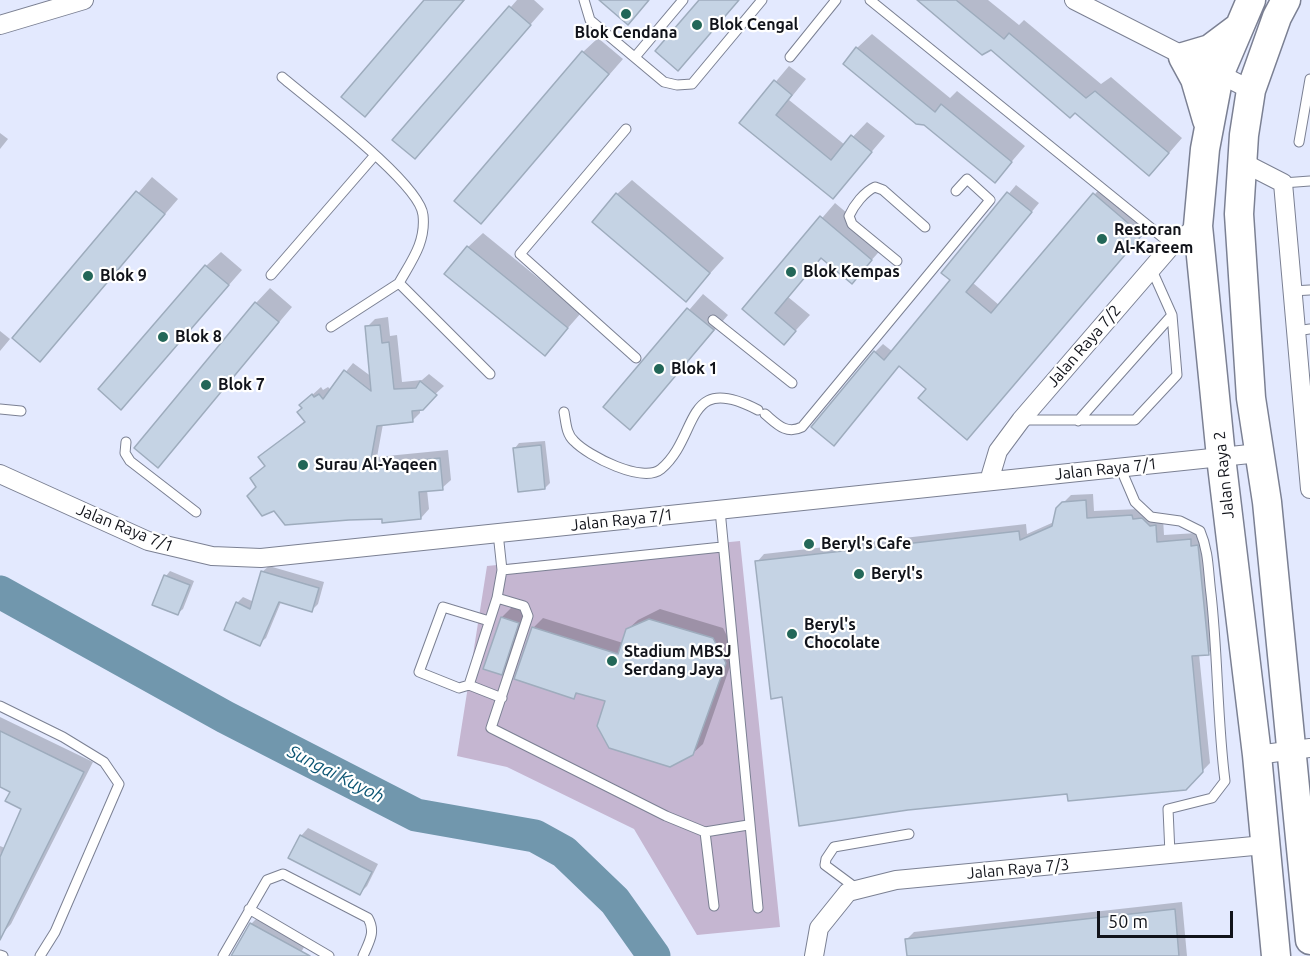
<!DOCTYPE html>
<style>
body{margin:0}
#map{position:relative;width:1310px;height:956px;overflow:hidden;background:#e3e9fe;font-family:Ubuntu,sans-serif}
canvas{display:block}
.scale{position:absolute;left:1097px;top:911px;width:136px;height:27px;box-sizing:border-box;border:3px solid #11131a;border-top:0;padding-left:8px;font-size:18px;line-height:21px;white-space:nowrap;color:#11131a;-webkit-text-stroke:4px #fff;paint-order:stroke}
</style>
<div id="map">
<canvas width="1310" height="956"></canvas>
<div class="scale">50 m</div>
</div>
<script>
const c = document.querySelector('canvas').getContext('2d');
c.lineJoin = 'round';
function fillPath(path, color) { c.fillStyle = color; c.fill(path, 'evenodd'); }
function stroke(path, color, width, dash) { c.strokeStyle = color; c.lineWidth = width; c.lineCap = dash ? 'butt' : 'round'; c.setLineDash(dash || []); c.stroke(path); }
function drawText(font, color, halo, rows, align = 'center') {
  c.font = font + ' Ubuntu,sans-serif'; c.lineWidth = 4.5; c.setLineDash([]); c.textBaseline = 'middle'; c.strokeStyle = halo; c.fillStyle = color; for (const [text, x, y, turn = 0] of rows) {
    c.save(); c.translate(x, y); c.rotate((+turn || 0) * Math.PI / 180); c.textAlign = isNaN(turn) ? turn : align; if (halo) c.strokeText(text, 0, 0); c.fillText(text, 0, 0); c.restore();
  }
}
fillPath(new Path2D(`
 M740,541L780,927L697,935L634,829L507,767L457,756L487,566Z`), '#c5b6d1');
fillPath(new Path2D(`
 M426,0H465L364,115Z
 M517,0H534L544,9L415,157L395,140Z
 M919,0H988L1019,25L1024,20L1101,84L1111,77L1182,138L1163,160L1075,111L991,48Z
 M872,34L950,98L957,91L1025,146L995,181L857,48Z
 M598,38L623,59L481,222L583,52Z
 M789,66L806,79L789,100L845,145L867,122L885,136L833,197L741,123Z
 M0,133L8,139L0,149Z
 M152,177L178,199L40,360L15,338Z
 M632,180L724,258L686,300L617,194Z
 M1016,185L1039,203L973,283L999,305L1102,186L1149,226L975,430L899,365L842,436L875,352L883,344L893,352L952,279L944,272Z
 M835,203L885,245L852,282L822,257L788,297L810,315L784,343L744,309Z
 M483,233L581,313L545,354L468,247Z
 M221,252L242,270L121,408L206,266Z
 M270,288L292,307L158,466L256,303Z
 M703,294L728,315L630,428L605,407Z
 M388,317L390,336L397,335L402,382L422,380L429,374L444,386L420,408V413L412,421L383,424L377,457L448,450L451,480L442,488L427,490L429,509L421,518H384L258,487L252,478L266,465L260,457L306,420L304,407L310,397L321,387L323,390L328,387L331,390L353,363L372,377L367,327L375,319Z
 M0,331L10,339L0,351Z
 M545,441L550,483L545,488L515,448L519,443Z
 M1093,494L1094,511L1139,509L1163,518L1164,535L1197,533L1198,539L1205,538L1216,646L1208,653L1199,654L1210,763L1193,781L1068,793L784,696L757,562L764,554L1026,524L1027,534L1054,522L1057,509L1071,495Z
 M269,566L324,582L318,604L312,610L281,602L266,638L259,644L237,603L243,597L254,602L262,572Z
 M170,571L194,581L183,609L178,613L154,604L166,576Z
 M512,607L528,613L511,663L501,673L485,668L502,617Z
 M660,609L723,628L735,652L703,744L692,754L606,700L578,693L573,697L533,628L543,618L623,643L627,630L638,620Z
 M0,717L93,762L11,924L2,934L0,846L5,848L23,808L12,791L0,785Z
 M308,828L378,864L367,886L360,893L301,836Z
 M1182,902L1187,956H908L907,939L914,932Z
 M261,914L308,940L299,956L233,955L251,924Z`), '#0003');
stroke(new Path2D(`
 M0,592L225,717L416,815L535,836L564,852L615,901L654,956`), '#7197ad', 33);
const building = new Path2D(`
 M424,0H464L365,117L341,97Z
 M599,0H649L628,25Z
 M699,0H739L678,71L655,51Z
 M917,0H956L1004,39L1009,33L1086,98L1095,91L1169,153L1149,176L1075,113L1070,118L991,50L982,55Z
 M509,6L531,25L415,159L392,140Z
 M856,47L935,112L941,104L1012,162L995,183L924,125L916,124L843,64Z
 M582,51L609,74L481,224L454,201Z
 M774,80L792,95L776,115L831,160L851,135L872,152L833,199L739,123Z
 M136,191L165,214L40,362L12,338Z
 M1007,192L1032,212L966,292L991,313L1093,193L1142,235L967,440L918,398L926,389L899,366L834,446L811,427L874,351L884,360L950,280L941,273Z
 M616,193L710,273L686,302L592,222Z
 M820,216L872,260L852,284L821,258L775,313L796,331L784,345L742,309Z
 M467,246L568,328L545,356L444,274Z
 M205,265L229,285L121,410L98,389Z
 M255,302L279,322L158,468L134,448Z
 M687,308L714,330L630,430L603,407Z
 M380,325L382,343L389,342L394,389L416,388L420,381L437,395L423,410L412,411L413,422L377,426L370,465L440,458L443,490L419,492L421,519L382,523V519L349,520L285,525L274,511L262,516L247,496L256,487L250,478L265,466L258,457L305,422L297,412L302,408L299,405L312,394L314,397L319,394L323,399L344,370L371,391L365,326Z
 M541,445L545,489L518,492L513,448Z
 M1086,500L1087,518L1132,515L1133,519L1142,518L1150,526L1156,525L1157,542L1191,539V546L1198,545L1209,655L1192,656L1203,772L1186,790L1068,801L1067,794L908,810L799,826L782,697L771,699L755,561L1019,531L1020,540L1052,526L1056,508L1062,502Z
 M261,571L319,588L312,612L279,602L260,646L224,630L236,602L250,609Z
 M164,575L190,585L178,615L152,605Z
 M501,617L519,623L502,675L483,669Z
 M649,619L713,638L726,663L693,755L670,767L609,748L597,726L605,701L576,693L574,699L514,679L532,627L618,654L626,629Z
 M0,731L84,772L0,940V857L21,809L5,801L10,792L0,787Z
 M300,835L372,872L360,895L288,858Z
 M1175,909L1179,956H907L905,939Z
 M250,923L310,956H231Z`);
fillPath(building, '#c5d3e4');
stroke(building, '#9eacbd', 1.5);
const lane = new Path2D(`
 M584,0L590,20L664,82L677,85L692,84L762,0
 M870,0L1172,245
 M635,57L683,0
 M790,57L836,0
 M282,77C310,101 420,183 423,215C426,242 412,260 399,283
 M626,129L520,254L636,358
 M1299,142L1310,79
 M1283,183L1310,181
 M897,261L852,224L849,216C854,205 864,192 875,187L883,190L925,227
 M271,275L375,155
 M1292,291L1310,290
 M713,320L792,383
 M331,327L399,283L490,374
 M1296,331L1310,329
 M0,409L21,411
 M564,412C566,422 566,434 574,441C588,456 643,484 661,469C700,436 683,371 758,410
 M765,414C777,424 786,435 802,427L990,200L967,179L956,191
 M1023,420H1135L1177,375L1172,315L1151,268
 M1078,421L1172,315
 M126,442L125,453L130,461L196,512
 M1120,467L1135,502L1151,517L1180,521L1200,531C1209,552 1208,571 1211,594C1218,656 1217,718 1225,781L1212,798L1168,809L1170,854
 M720,510L758,908
 M498,533L502,570L497,598L469,685L502,698
 M502,570L722,547
 M497,598L524,606L528,616L491,728L666,816L705,832L748,825
 M469,685L459,688L419,672L443,607L489,621
 M0,706L63,737L104,762L119,784L55,932L40,956
 M705,832L714,906
 M856,888L825,865L826,859L834,847L909,834
 M249,909L329,956
 M0,955L3,956
 M223,956L267,880L283,874L368,918C376,932 369,942 363,956`);
const street = new Path2D(`
 M1074,0L1251,90
 M0,25L84,0
 M1242,162L1283,183L1310,489
 M0,474L148,541L212,556L261,558L1259,453
 M989,481L998,451L1021,420L1172,245L1198,226
 M1257,755L1310,748
 M814,956L819,928L848,892L896,880L1264,845`);
const primary = new Path2D(`
 M1251,0L1219,75L1205,149L1198,226L1221,457L1257,755L1276,956
 M1286,0L1277,17L1251,90L1244,135L1239,214L1251,398L1267,502L1310,940
 M1207,120L1195,79L1183,57L1210,49L1238,28`);
stroke(lane, '#7b8093', 11);
stroke(street, '#7b8093', 20);
stroke(primary, '#7b8093', 31);
stroke(lane, '#fff', 9);
stroke(street, '#fff', 18);
stroke(primary, '#fff', 28);
for (const [x, y, r, color] of [
 [626,14,6,"#236758"],
 [697,25,6,"#236758"],
 [1102,239,6,"#236758"],
 [791,272,6,"#236758"],
 [88,276,6,"#236758"],
 [163,337,6,"#236758"],
 [659,369,6,"#236758"],
 [206,385,6,"#236758"],
 [303,465,6,"#236758"],
 [809,544,6,"#236758"],
 [859,574,6,"#236758"],
 [792,634,6,"#236758"],
 [612,661,6,"#236758"]
]) { const dot = new Path2D(); dot.arc(x, y, r, 0, 2 * Math.PI); c.fillStyle = color; c.fill(dot); stroke(dot, '#fff', 2); }
drawText('bold 16px', '#11131a', '#fff', [
 ["Blok Cengal",709,25],
 ["Blok Cendana",626,33,"center"],
 ["Restoran",1114,230],
 ["Al-Kareem",1114,248],
 ["Blok Kempas",803,272],
 ["Blok 9",100,276],
 ["Blok 8",175,337],
 ["Blok 1",671,369],
 ["Blok 7",218,385],
 ["Surau Al-Yaqeen",315,465],
 ["Beryl's Cafe",821,544],
 ["Beryl's",871,574],
 ["Beryl's",804,625],
 ["Chocolate",804,643],
 ["Stadium MBSJ",624,652],
 ["Serdang Jaya",624,670]
], 'left');
drawText('16px', '#11131a', '#fff', [
 ["Jalan Raya 7/2",1084,346,-49],
 ["Jalan Raya 7/1",1106,469,-6],
 ["Jalan Raya 2",1224,475,-96],
 ["Jalan Raya 7/1",622,520,-6],
 ["Jalan Raya 7/1",125,528,22],
 ["Jalan Raya 7/3",1018,869,-5]
]);
drawText('italic 18px', '#0a5473', '#fff', [
 ["Sungai Kuyoh",336,774,27]
]);
</script>
